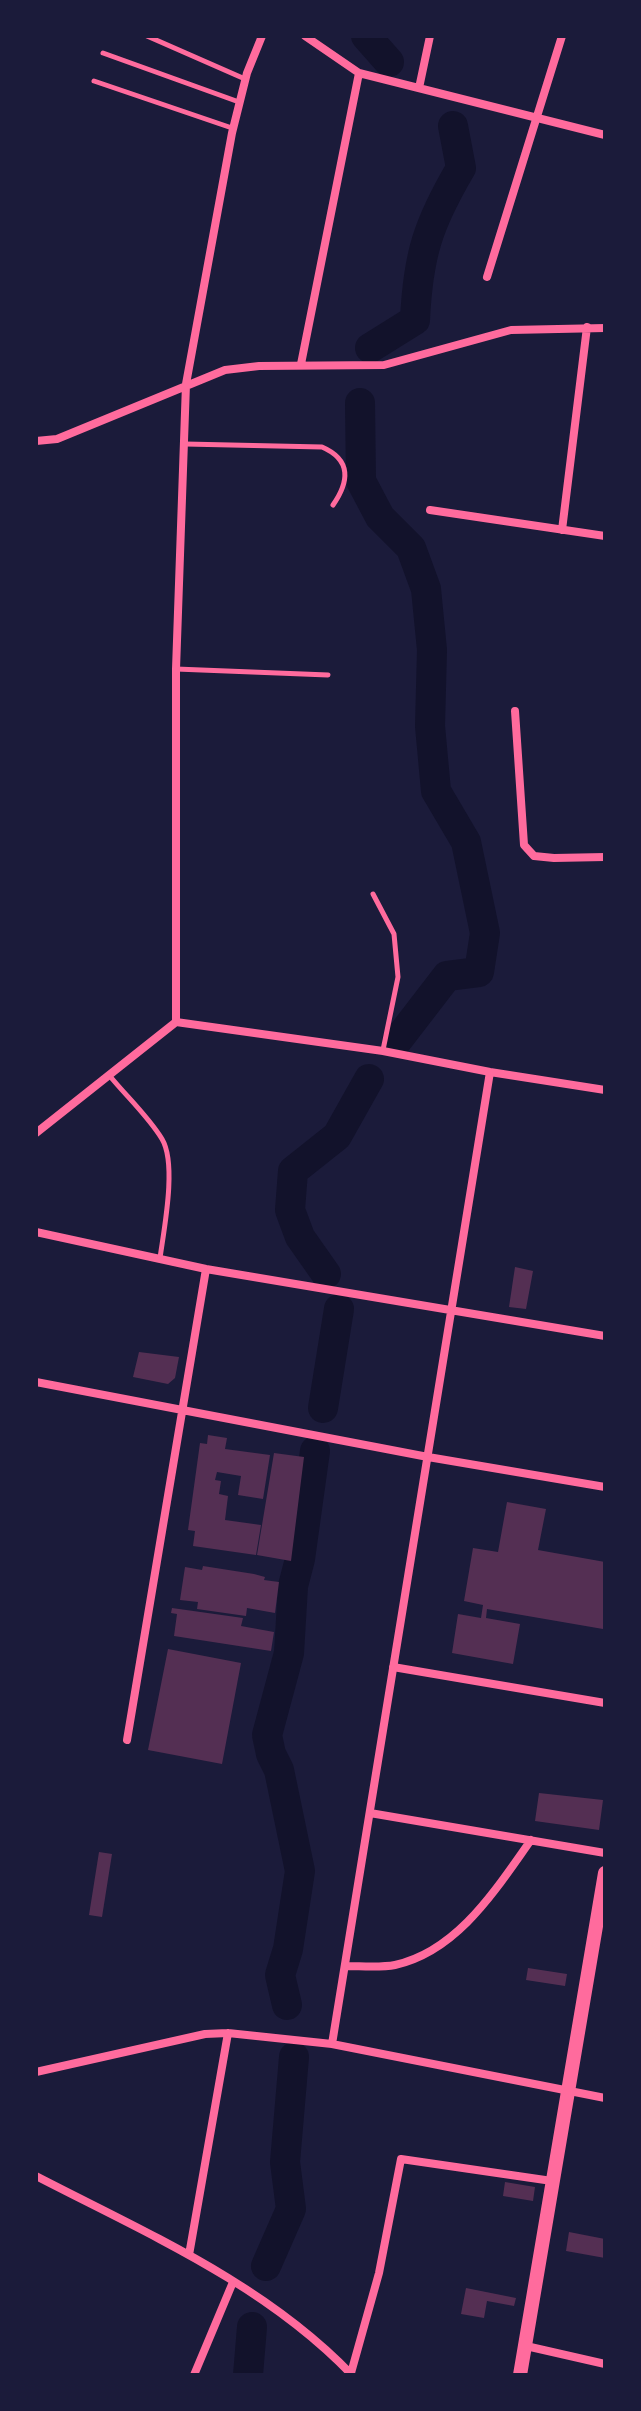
<!DOCTYPE html>
<style>
body{margin:0}
#map{position:relative;width:641px;height:2411px;overflow:hidden;background:#1b1b3a;font-family:"Libre Baskerville",serif}
canvas{display:block}
.frame{position:absolute;inset:0;border:38px solid #1b1b3a;pointer-events:none}
</style>
<div id="map">
<canvas width="641" height="2411"></canvas>
<div class="frame"></div>
</div>
<script>
const c = document.querySelector('canvas').getContext('2d');
c.lineJoin = 'round';
function stroke(path, color, width, dash) { c.strokeStyle = color; c.lineWidth = width; c.lineCap = dash ? 'butt' : 'round'; c.setLineDash(dash || []); c.stroke(path); }
function fillPath(path, color) { c.fillStyle = color; c.fill(path, 'evenodd'); }
stroke(new Path2D(`
 M366,36L389,62
 M370,348L415,320C418,255 428,224 461,168L453,126
 M360,403L361,481L380,517L411,548L426,589L432,650L430,726L436,791L466,842L485,933L479,972L447,976L397,1041
 M326,1274L300,1237L290,1210L293,1171L337,1136L369,1079
 M323,1408L339,1309
 M287,2005L280,1975L288,1949L300,1871L279,1770L271,1754L267,1735L289,1653L293,1586L300,1559L315,1451
 M266,2266L291,2209L285,2162L294,2057
 M248,2375L252,2327`), '#12122b', 30);
fillPath(new Path2D(`
 M515,1267L533,1271L526,1309L509,1307Z
 M139,1352L179,1357L175,1378L168,1384L133,1377Z
 M208,1435L227,1438L225,1449L270,1455L263,1499L238,1495L241,1476L217,1472L215,1480L221,1481L219,1494L228,1496L225,1520L261,1525L256,1555L193,1546L195,1531L188,1530L200,1443L207,1444Z
 M274,1453L304,1457L291,1561L257,1555Z
 M507,1502L546,1509L538,1550L605,1562L603,1629L487,1609L486,1618L520,1624L513,1664L452,1653L458,1614L481,1618L483,1605L464,1601L473,1548L498,1552Z
 M203,1566L254,1574L265,1577L264,1580L279,1582L275,1613L247,1608L246,1616L197,1609L198,1602L180,1600L185,1567L202,1570Z
 M172,1608L243,1618L241,1626L274,1632L271,1651L174,1636L177,1614L171,1613Z
 M168,1649L241,1663L222,1764L148,1750Z
 M539,1793L603,1800L599,1830L535,1821Z
 M99,1852L112,1854L102,1917L89,1915Z
 M528,1968L567,1974L565,1986L526,1980Z
 M505,2182L535,2187L533,2201L503,2196Z
 M569,2232L605,2239V2258L566,2251Z
 M466,2288L516,2298L514,2306L487,2301L484,2318L461,2314Z`), '#542f53');
stroke(new Path2D(`
 M147,36L245,79
 M103,53L239,102
 M94,81L232,128
 M185,444L322,447C352,460 349,482 333,505
 M176,669L328,675
 M373,894L394,934L398,977L383,1050
 M109,1075C126,1096 148,1116 162,1139C177,1164 164,1229 160,1258`), '#ff6b9d', 5);
stroke(new Path2D(`
 M305,36L359,73L605,135
 M419,88L430,36
 M487,277L562,36
 M301,364L359,73
 M36,441L57,439L225,370L259,366L384,365L511,330L605,328
 M430,510L605,536
 M562,530L587,327
 M515,711L524,845L534,856L554,858L605,857
 M176,1022V669L186,384L232,133L247,73L262,36
 M176,1022L383,1051L490,1072L605,1090
 M36,1133L176,1022
 M36,1232L206,1269L605,1336
 M36,1382L428,1457L605,1487
 M393,1667L605,1703
 M127,1740L206,1269
 M370,1813L605,1853
 M345,1966C361,1966 380,1968 395,1965C458,1951 496,1889 531,1840
 M332,2044L490,1072
 M36,2072L205,2034L228,2033L332,2044L605,2098
 M36,2176C146,2233 265,2284 352,2375
 M189,2255L228,2033
 M526,2346L605,2364
 M351,2373L379,2273L401,2159L552,2181
 M194,2375L233,2282`), '#ff6b9d', 8);
stroke(new Path2D(`
 M520,2375L605,1873`), '#ff6b9d', 14);
</script>
